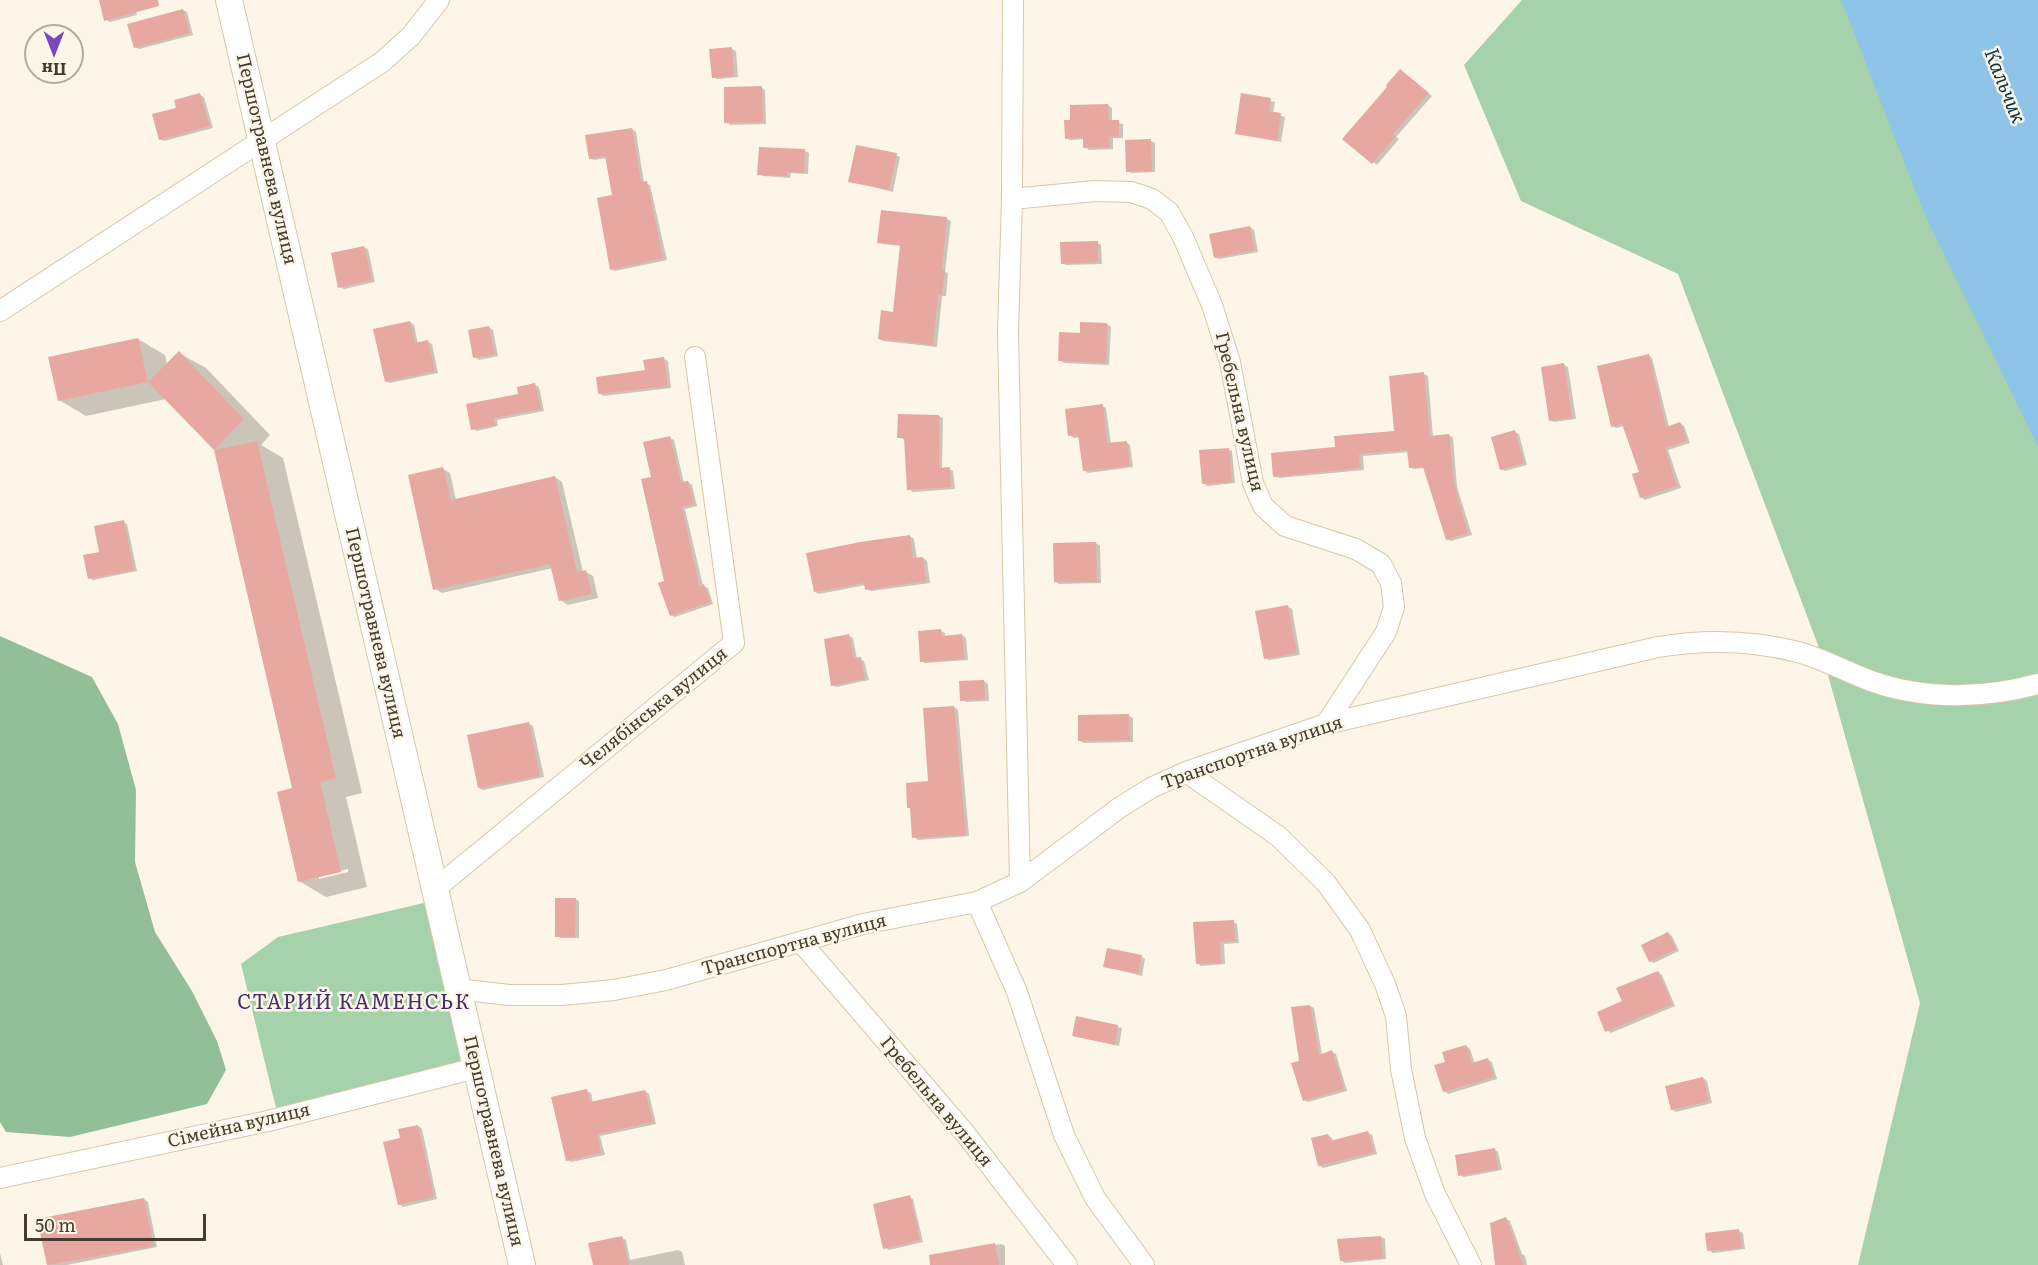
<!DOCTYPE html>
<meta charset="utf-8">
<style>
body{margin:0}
#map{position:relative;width:2038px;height:1265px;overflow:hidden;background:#fdf6e8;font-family:Literata,serif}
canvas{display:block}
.north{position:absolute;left:24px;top:24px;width:60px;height:60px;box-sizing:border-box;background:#fdf6e8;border:2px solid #b3ac9e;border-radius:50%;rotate:180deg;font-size:16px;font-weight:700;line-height:24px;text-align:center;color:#433c2f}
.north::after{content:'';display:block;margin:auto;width:21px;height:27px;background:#7948c0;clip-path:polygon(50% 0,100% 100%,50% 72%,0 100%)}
.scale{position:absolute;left:24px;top:1214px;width:182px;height:27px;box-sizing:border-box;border:3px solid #433c2f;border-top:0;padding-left:8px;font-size:18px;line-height:21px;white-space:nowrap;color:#433c2f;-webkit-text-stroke:4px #fdf6e8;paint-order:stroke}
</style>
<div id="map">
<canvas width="2038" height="1265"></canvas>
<div class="north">Пн</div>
<div class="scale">50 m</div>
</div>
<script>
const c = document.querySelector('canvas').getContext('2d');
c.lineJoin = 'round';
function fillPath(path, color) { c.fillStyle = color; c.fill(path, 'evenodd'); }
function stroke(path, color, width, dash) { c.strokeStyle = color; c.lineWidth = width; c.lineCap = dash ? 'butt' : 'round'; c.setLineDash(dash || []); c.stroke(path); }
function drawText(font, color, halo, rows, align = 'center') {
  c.font = font + ' Literata,serif'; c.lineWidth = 5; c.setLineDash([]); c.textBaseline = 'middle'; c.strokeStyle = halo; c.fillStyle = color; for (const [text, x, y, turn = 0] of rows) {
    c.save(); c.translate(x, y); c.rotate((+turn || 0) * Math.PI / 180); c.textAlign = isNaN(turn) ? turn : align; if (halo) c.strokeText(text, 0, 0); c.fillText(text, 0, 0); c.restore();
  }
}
fillPath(new Path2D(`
 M1522,0H2038V1265H1858L1920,1003L1824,661L1678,274L1521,201L1464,65Z
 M428,902L465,1060L276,1108L241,964L278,937Z`), '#a5d2aa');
fillPath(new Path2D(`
 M0,636L92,677L118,724L136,790L135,862L155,932L192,991L217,1041L226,1070L207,1104L70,1137L6,1132L0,1122Z`), '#92bf97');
fillPath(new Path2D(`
 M1841,0H2038V447L1924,213Z`), '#8ec4e7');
fillPath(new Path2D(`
 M106,0H133L137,15L110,22L106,20Z
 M183,10L187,12L193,35L139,49L135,47Z
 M732,49L736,51L738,77L717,79L713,77Z
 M1404,73L1432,96L1396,137L1399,139L1377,165L1344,139Z
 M761,88L765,90L766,124L730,125L726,122Z
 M200,95L204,97L213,128L164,141L160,139L177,109Z
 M1243,95L1275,102L1273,113L1285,117L1281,142L1237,133Z
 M1108,105L1112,108V122L1123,124V138H1113V149L1089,150L1085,147V139L1070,140L1066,138Z
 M632,129L636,132L644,183L650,185L667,260L615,271L611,269L614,196L607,158L594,160L590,158Z
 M1151,141L1155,143V172L1131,173L1127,171Z
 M760,148L805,151L809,153L808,174L791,173L790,178L763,176L759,174Z
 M896,155L900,157L893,192L850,181Z
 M947,219L951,221L945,272L948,273L946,296H942L937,347L883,341L879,339L895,313L901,246L883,244L879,242Z
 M1250,227L1254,230L1258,252L1219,259L1215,257Z
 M1097,242L1101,245L1102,264L1066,265L1062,263Z
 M364,247L368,249L375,282L344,289L340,287Z
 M410,322L414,325L418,344L428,342L432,344L438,373L390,383L386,381Z
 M1107,324L1111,327L1109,365L1064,363L1060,360L1081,334Z
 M489,327L493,330L498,356L479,360L475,357Z
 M138,339L165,355L167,365L179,353L206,368L270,435L261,445L283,458L362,793L346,797L367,887L326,897L299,881L294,790L215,450L166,399L86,416L59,400ZM348,869V872L319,879V876Z
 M1648,355L1652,358L1669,427L1680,423L1684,426L1690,443L1668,450L1681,488L1645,500L1641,497V472L1625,426L1616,428L1612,426Z
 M664,359L668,361L671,388L603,396L599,393L646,372Z
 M1564,365L1568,367L1576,419L1554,422L1550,420Z
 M1424,374L1428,376L1433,437L1449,435L1453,438L1457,487L1472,535L1451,541L1447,539L1425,468L1414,469L1410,467L1409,452L1363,456L1364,470L1279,478L1275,476L1336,449L1396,432Z
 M535,385L539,387L544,411L497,420L498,426L477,431L473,429Z
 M1102,406L1106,408L1111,444L1126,442L1130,445L1133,467L1088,473L1084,470L1080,437L1074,438L1070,435Z
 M939,416L943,418L942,469H949L953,471L955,489L913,492L909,489L905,440L899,437Z
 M1515,432L1519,434L1527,465L1505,471L1501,469Z
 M670,438L674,440L684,483L688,482L692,485L697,506L685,509L703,586L708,588L713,604L675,617L671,615L653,478Z
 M1228,449L1232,451L1235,483L1207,486L1203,483Z
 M443,469L450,473L456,500L555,477L562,482L583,572H586L593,576L598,598L568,605L560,600L553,568L442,593L435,589Z
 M123,522L127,524L137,571L93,580L89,578L101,553Z
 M910,536L914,539L917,559L923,558L927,561L930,583L871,591L867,589L866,585L819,594L815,592Z
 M1096,543L1100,546L1101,583L1059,584L1055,582Z
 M1288,607L1292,609L1300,655L1269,660L1265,658Z
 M941,631L945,633V637L962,635L966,638L968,660L925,663L921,661Z
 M849,636L853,638L857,659L864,661L869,680L836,687L832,685Z
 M984,681L988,684L989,701L966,702L962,700Z
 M954,707L958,710L969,836L918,840L914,837L911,809L909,807L930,783Z
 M1129,716L1133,718V742L1084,743L1080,741Z
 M529,724L533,726L544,777L483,790L479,788Z
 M575,899L579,901V938H561L557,936Z
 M1233,922L1237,924L1239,943L1224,944L1225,964L1201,966L1197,963Z
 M1668,933L1672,936L1679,951L1654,963L1650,961Z
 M1142,957L1145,959L1142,976L1105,966Z
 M1658,972L1662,975L1675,1006L1611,1033L1607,1030L1624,1002Z
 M1310,1006L1314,1008L1322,1055L1332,1052L1336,1054L1347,1091L1308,1102L1304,1100L1301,1062Z
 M1077,1018L1122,1028L1119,1046L1074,1036Z
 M1466,1046L1470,1049L1475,1064L1488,1060L1492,1062L1497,1079L1448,1094L1444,1091L1447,1063Z
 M1703,1078L1707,1081L1712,1103L1676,1112L1672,1109Z
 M587,1091L591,1093L593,1103L645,1091L649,1094L656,1124L600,1136L605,1155L571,1162L567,1160Z
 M418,1126L422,1129L437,1199L403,1207L399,1204L402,1139Z
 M1368,1133L1372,1135L1377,1154L1323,1168L1319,1165L1328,1135L1332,1138L1333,1142Z
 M1494,1149L1498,1152L1502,1170L1464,1177L1460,1175Z
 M909,1197L913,1199L923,1242L889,1250L885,1248Z
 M144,1199L148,1202L157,1247L67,1265H48L39,1220Z
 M1506,1219L1510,1221L1522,1254L1525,1256L1527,1265H1497Z
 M1739,1231L1743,1233L1745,1249L1713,1253L1709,1250Z
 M1381,1237L1385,1239L1386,1259L1345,1263L1341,1260Z
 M622,1238L626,1240L630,1260L678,1250L682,1252L685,1265H595Z
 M1001,1244L1005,1246V1265H970L969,1249Z
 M0,1253L3,1265H0Z`), '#0003');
fillPath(new Path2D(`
 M99,0H158L159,6L104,21Z
 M183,9L190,33L134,48L127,24Z
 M732,47L734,76L712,78L709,49Z
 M1400,69L1429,93L1393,134L1396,136L1372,164L1342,139L1387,87L1386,85Z
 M762,86L763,122L724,123V87Z
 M200,93L210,126L159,140L152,114L176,108L174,100Z
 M1241,93L1271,98L1269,111L1281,113L1277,141L1235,134Z
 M1108,104L1109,120H1119V136L1109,137L1110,147L1083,148V138L1065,139L1064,120H1070V105Z
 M632,128L641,182L647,181L663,258L610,270L597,198L612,195L605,156L589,159L585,135Z
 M1151,139L1152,171L1126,172L1125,140Z
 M856,145L897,153L889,190L848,182Z
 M759,147L805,149L804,173L787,172V176L757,175Z
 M881,210L947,217L942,269H945L942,295H938L933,345L878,339L881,310L893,312L900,245L877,243Z
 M1250,226L1255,250L1214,258L1209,234Z
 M1098,241V262L1061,264L1060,242Z
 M364,246L372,280L338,288L331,253Z
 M410,321L415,343L428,340L435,371L385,382L373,329Z
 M1080,322L1107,323L1106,363L1058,361L1059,332L1080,333Z
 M489,326L495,354L473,358L468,330Z
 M138,338L148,382L58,401L48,357Z
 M179,351L244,419L214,450L257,441L336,778L320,782L341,872L298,882L277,792L292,788L214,450L148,382Z
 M1649,354L1666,427L1680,422L1687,441L1665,448L1677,486L1640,498L1632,474L1639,472L1622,424L1611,427L1597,366Z
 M664,357L668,386L598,394L596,377L645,370L643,360Z
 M1564,363L1572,418L1549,421L1541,367Z
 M1424,372L1430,436L1449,434L1454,484L1468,533L1446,540L1423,467L1409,468L1407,450L1359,454L1360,468L1273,477L1271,453L1335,447L1334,436L1394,431L1389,376Z
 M535,383L541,409L494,418L495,425L471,430L466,404L518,394L517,387Z
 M1103,404L1107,443L1127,441L1130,466L1083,471L1078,435L1068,436L1065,409Z
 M898,414L939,415V468L950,467L951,487L907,490L904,438H897Z
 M1515,430L1524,463L1500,470L1491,437Z
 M670,436L681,482L688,481L694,504L682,507L699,586L704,584L710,602L670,616L658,583L664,581L641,479L651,477L643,442Z
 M1229,448L1232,482L1202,484L1199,450Z
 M443,467L451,500L555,476L577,572L586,570L592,594L559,601L550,564L433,590L408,475Z
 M124,520L134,570L88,579L83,555L99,552L94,526Z
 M910,535L913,558L923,557L926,581L865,590L864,583L814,592L806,553L860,542Z
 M1096,542L1097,582H1054L1053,543Z
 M1288,605L1297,653L1264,659L1255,611Z
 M941,629L942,636L962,634L964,659L920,662L918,631Z
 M849,634L854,658L861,657L865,679L831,686L824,639Z
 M984,680L985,699L960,701L959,681Z
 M954,706L966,835L912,838L910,808H907L906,783L928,781L923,708Z
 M1129,714L1130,740L1078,741V715Z
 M529,722L540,776L478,788L467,735Z
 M555,898H576L575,937H555Z
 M1234,920L1235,941L1220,942L1221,963L1196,964L1193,922Z
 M1668,932L1676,949L1649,962L1641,945Z
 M1107,948L1142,955L1138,974L1103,967Z
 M1658,971L1672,1004L1605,1032L1597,1012L1622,1001L1616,988Z
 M1310,1005L1319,1055L1332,1050L1344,1089L1303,1101L1291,1063L1299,1061L1291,1007Z
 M1076,1016L1118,1025L1115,1045L1072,1036Z
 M1466,1045L1472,1063L1488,1058L1494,1077L1443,1092L1434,1065L1445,1062L1442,1052Z
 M1703,1077L1709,1101L1671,1110L1665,1086Z
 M587,1089L590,1102L645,1090L653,1122L597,1134L601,1153L566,1161L551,1097Z
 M418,1125L434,1197L398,1205L383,1142L400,1138L398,1129Z
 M1368,1131L1374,1152L1318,1166L1311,1138L1328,1134L1330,1141Z
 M1495,1148L1498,1169L1458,1176L1455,1155Z
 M910,1195L920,1240L883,1249L873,1204Z
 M144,1198L154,1246L47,1265L37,1219Z
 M1506,1217L1523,1265H1495L1490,1223Z
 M1739,1229L1742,1248L1707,1251L1705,1233Z
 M622,1236L629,1265H593L588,1243Z
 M1381,1236L1383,1258L1340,1261L1337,1239Z
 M995,1243L999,1265H930L929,1255Z`), '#e6a8a1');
const minor = new Path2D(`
 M1013,0L1012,199L1008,332L1020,882
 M1012,199L1095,191L1131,192L1152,199L1169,212L1183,237L1212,305L1230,362L1253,483L1263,506L1285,526L1356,549L1381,564L1391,583L1394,607L1386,632L1326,724
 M0,311L382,62L411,36L439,0
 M1186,772L1278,836L1326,883L1360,930L1385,984L1396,1016L1401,1069L1415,1138L1435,1194L1471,1265
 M435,889L734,643L695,357
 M977,902L1017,992L1064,1135L1095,1198L1144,1265
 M801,942L964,1132L1067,1265
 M458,989L509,995H562L614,990L666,980L863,924L977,902L1020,882L1119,808L1151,788L1186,772L1326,724L1658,647C1705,639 1751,640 1798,652C1824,659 1846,672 1871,681C1924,700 1984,699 2038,684
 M0,1178L268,1121L476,1068`);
const tertiary = new Path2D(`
 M229,0L522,1265`);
stroke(minor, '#d9c7a6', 22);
stroke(tertiary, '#d9c7a6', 28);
stroke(minor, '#fff', 20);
stroke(tertiary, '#fff', 26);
drawText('18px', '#433c2f', '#fdf6e8', [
 ["Першотравнева вулиця",266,159,77],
 ["Гребельна вулиця",1239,412,77],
 ["Першотравнева вулиця",375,633,77],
 ["Челябінська вулиця",654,709,-39],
 ["Транспортна вулиця",1252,753,-19],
 ["Транспортна вулиця",794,945,-15],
 ["Гребельна вулиця",936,1102,50],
 ["Сімейна вулиця",239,1126,-13],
 ["Першотравнева вулиця",493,1141,77]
]);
drawText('italic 20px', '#08364d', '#fdf6e8', [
 ["Кальчик",2004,86,68]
]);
c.letterSpacing = '1.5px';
drawText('20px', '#442d68', '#fdf6e8', [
 ["СТАРИЙ КАМЕНСЬК",354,1003]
]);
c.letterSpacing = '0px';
</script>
